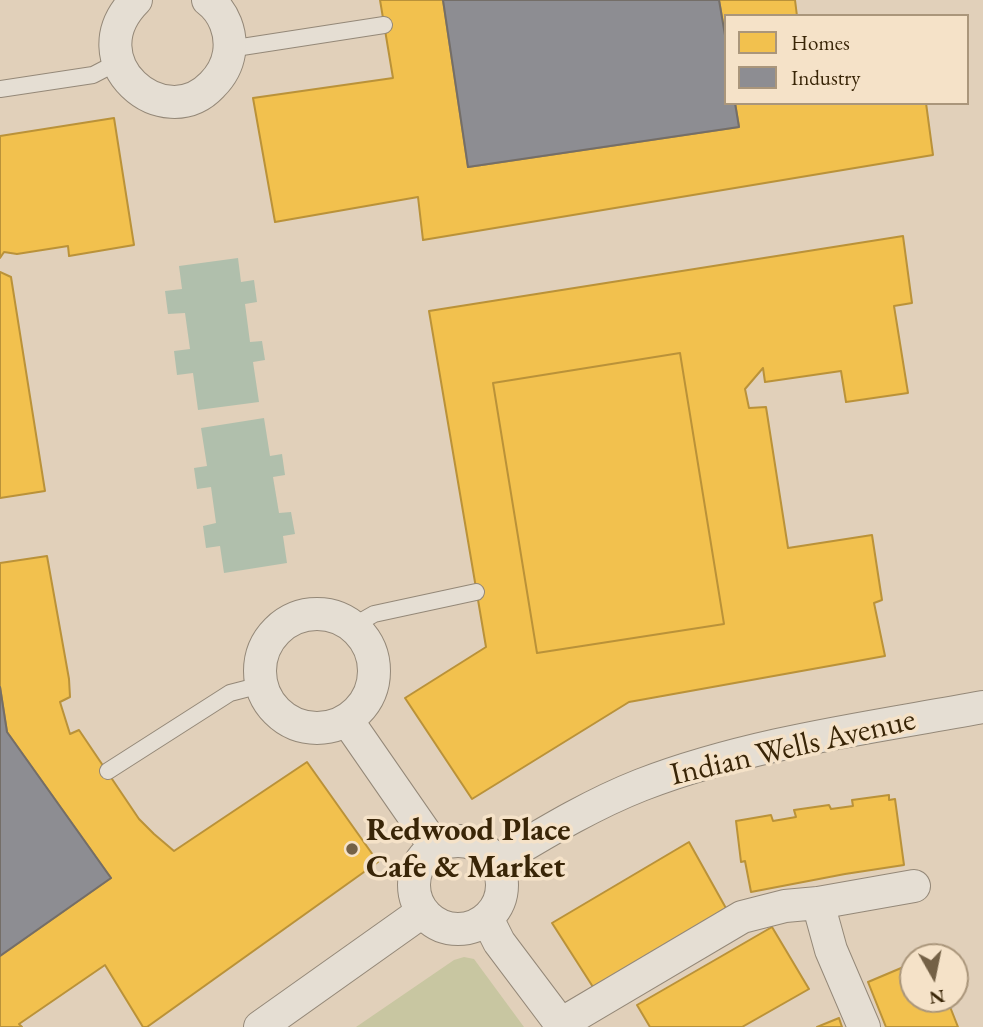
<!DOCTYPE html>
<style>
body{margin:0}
#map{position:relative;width:983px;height:1027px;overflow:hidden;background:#e1d0ba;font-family:"EB Garamond",serif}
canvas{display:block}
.legend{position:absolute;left:724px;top:14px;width:245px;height:91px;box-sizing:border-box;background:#f5e2c8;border:2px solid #aa967b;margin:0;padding:9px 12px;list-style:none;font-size:21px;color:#392507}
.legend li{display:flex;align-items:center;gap:14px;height:35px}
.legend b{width:35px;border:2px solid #aa967b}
.north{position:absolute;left:899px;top:943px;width:70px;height:70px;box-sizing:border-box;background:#f5e2c8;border:2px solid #aa967b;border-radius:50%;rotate:171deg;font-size:19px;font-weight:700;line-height:28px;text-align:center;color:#392507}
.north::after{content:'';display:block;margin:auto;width:24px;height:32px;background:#746146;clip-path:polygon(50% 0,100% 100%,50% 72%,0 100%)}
</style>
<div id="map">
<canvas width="983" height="1027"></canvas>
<ul class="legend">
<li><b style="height:19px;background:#f2c14e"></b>Homes</li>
<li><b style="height:19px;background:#8d8d92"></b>Industry</li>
</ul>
<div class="north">N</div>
</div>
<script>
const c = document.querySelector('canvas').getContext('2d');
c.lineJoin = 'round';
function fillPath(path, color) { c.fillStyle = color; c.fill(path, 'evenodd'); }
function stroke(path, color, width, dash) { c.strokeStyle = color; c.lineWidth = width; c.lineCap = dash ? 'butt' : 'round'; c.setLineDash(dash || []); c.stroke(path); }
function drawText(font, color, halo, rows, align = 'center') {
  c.font = font + ' "EB Garamond",serif'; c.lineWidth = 7; c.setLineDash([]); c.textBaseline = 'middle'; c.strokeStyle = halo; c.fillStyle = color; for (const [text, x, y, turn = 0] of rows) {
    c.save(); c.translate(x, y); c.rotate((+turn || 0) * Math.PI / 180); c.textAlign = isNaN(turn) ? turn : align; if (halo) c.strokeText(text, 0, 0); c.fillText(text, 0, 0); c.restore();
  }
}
fillPath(new Path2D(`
 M464,957L474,959L524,1027H356L454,960Z`), '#c8c6a1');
fillPath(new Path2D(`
 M238,258L241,282L254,280L257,302L245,304L250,342L262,341L265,360L253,362L259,402L198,410L193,373L177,375L174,351L190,349L185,313L168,314L165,291L182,289L179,266Z
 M264,418L270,456L282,454L285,475L273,477L279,513L291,512L295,534L283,536L287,563L224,573L220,546L206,548L203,526L216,523L211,487L197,489L194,468L207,466L201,428Z`), '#b0bfac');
const homes = new Path2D(`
 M380,0H443L468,167L739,127L735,103H926L933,155L423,240L418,197L275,222L253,98L393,78Z
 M719,0H795L797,16H726V41Z
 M114,118L134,245L69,256L68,246L17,254L4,252L0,258V136Z
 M903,236L912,303L894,306L908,393L846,402L841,371L765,382L763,368L745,389L749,408L766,407L788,548L872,535L882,600L874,603L885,656L629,702L472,799L405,698L486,647L429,311ZM680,353L724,624L537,653L493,383Z
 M0,272L11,277L45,491L0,498Z
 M680,353L724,624L537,653L493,383Z
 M47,556L69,679L70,697L60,702L70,734L79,730L139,819L154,834L174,851L307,762L378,862L147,1027H143L105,965L19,1024L22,1027H0V956L111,878L7,732L0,687V563Z
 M889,795V800L895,799L904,865L845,874L751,892L745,861L741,862L736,821L771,815L773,821L796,817L794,810L829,805L831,809L853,806L852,800Z
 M689,842L727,910L593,987L552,923Z
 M772,927L809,989L742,1027H650L637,1005Z
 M913,963V999H947L958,1027H886L868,982Z
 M839,1018L842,1027H817Z`);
fillPath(homes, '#f2c14e');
stroke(homes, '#ba9239', 2);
const industry = new Path2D(`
 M443,0H719L726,41V103H735L739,127L468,167Z
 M0,687L7,732L111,878L0,956Z`);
fillPath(industry, '#8d8d92');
stroke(industry, '#746e68', 2);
const service = new Path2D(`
 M229,49L384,25
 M0,89L93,75L118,62
 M353,626L374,614L476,592
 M108,771L230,693L261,685`);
const minor = new Path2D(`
 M136,0C75,61 164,136 212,85C221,76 227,66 229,53C232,33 224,12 208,0
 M260 671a57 57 0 1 1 114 0a57 57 0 1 1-114 0Z
 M347,720L435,847
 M414 885a44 44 0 1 1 88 0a44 44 0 1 1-88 0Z
 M496,862C543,834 590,805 641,785C750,743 869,728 983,707
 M818,903L831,950L864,1027
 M487,918L499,942L563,1027
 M561,1024L742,917L785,906L818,903L914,886
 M260,1027L422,912`);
stroke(service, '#948878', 18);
stroke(minor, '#948878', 34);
stroke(service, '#e5ded3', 16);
stroke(minor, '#e5ded3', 32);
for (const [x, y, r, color] of [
 [352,849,7,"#746146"]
]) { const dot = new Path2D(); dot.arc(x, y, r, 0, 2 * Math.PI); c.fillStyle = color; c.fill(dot); stroke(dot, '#f5e2c8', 2.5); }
drawText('32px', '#392507', '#f5e2c8', [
 ["Indian Wells Avenue",793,748,-13]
]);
drawText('bold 32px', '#392507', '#f5e2c8', [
 ["Redwood Place",366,831],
 ["Cafe & Market",366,868]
], 'left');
</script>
